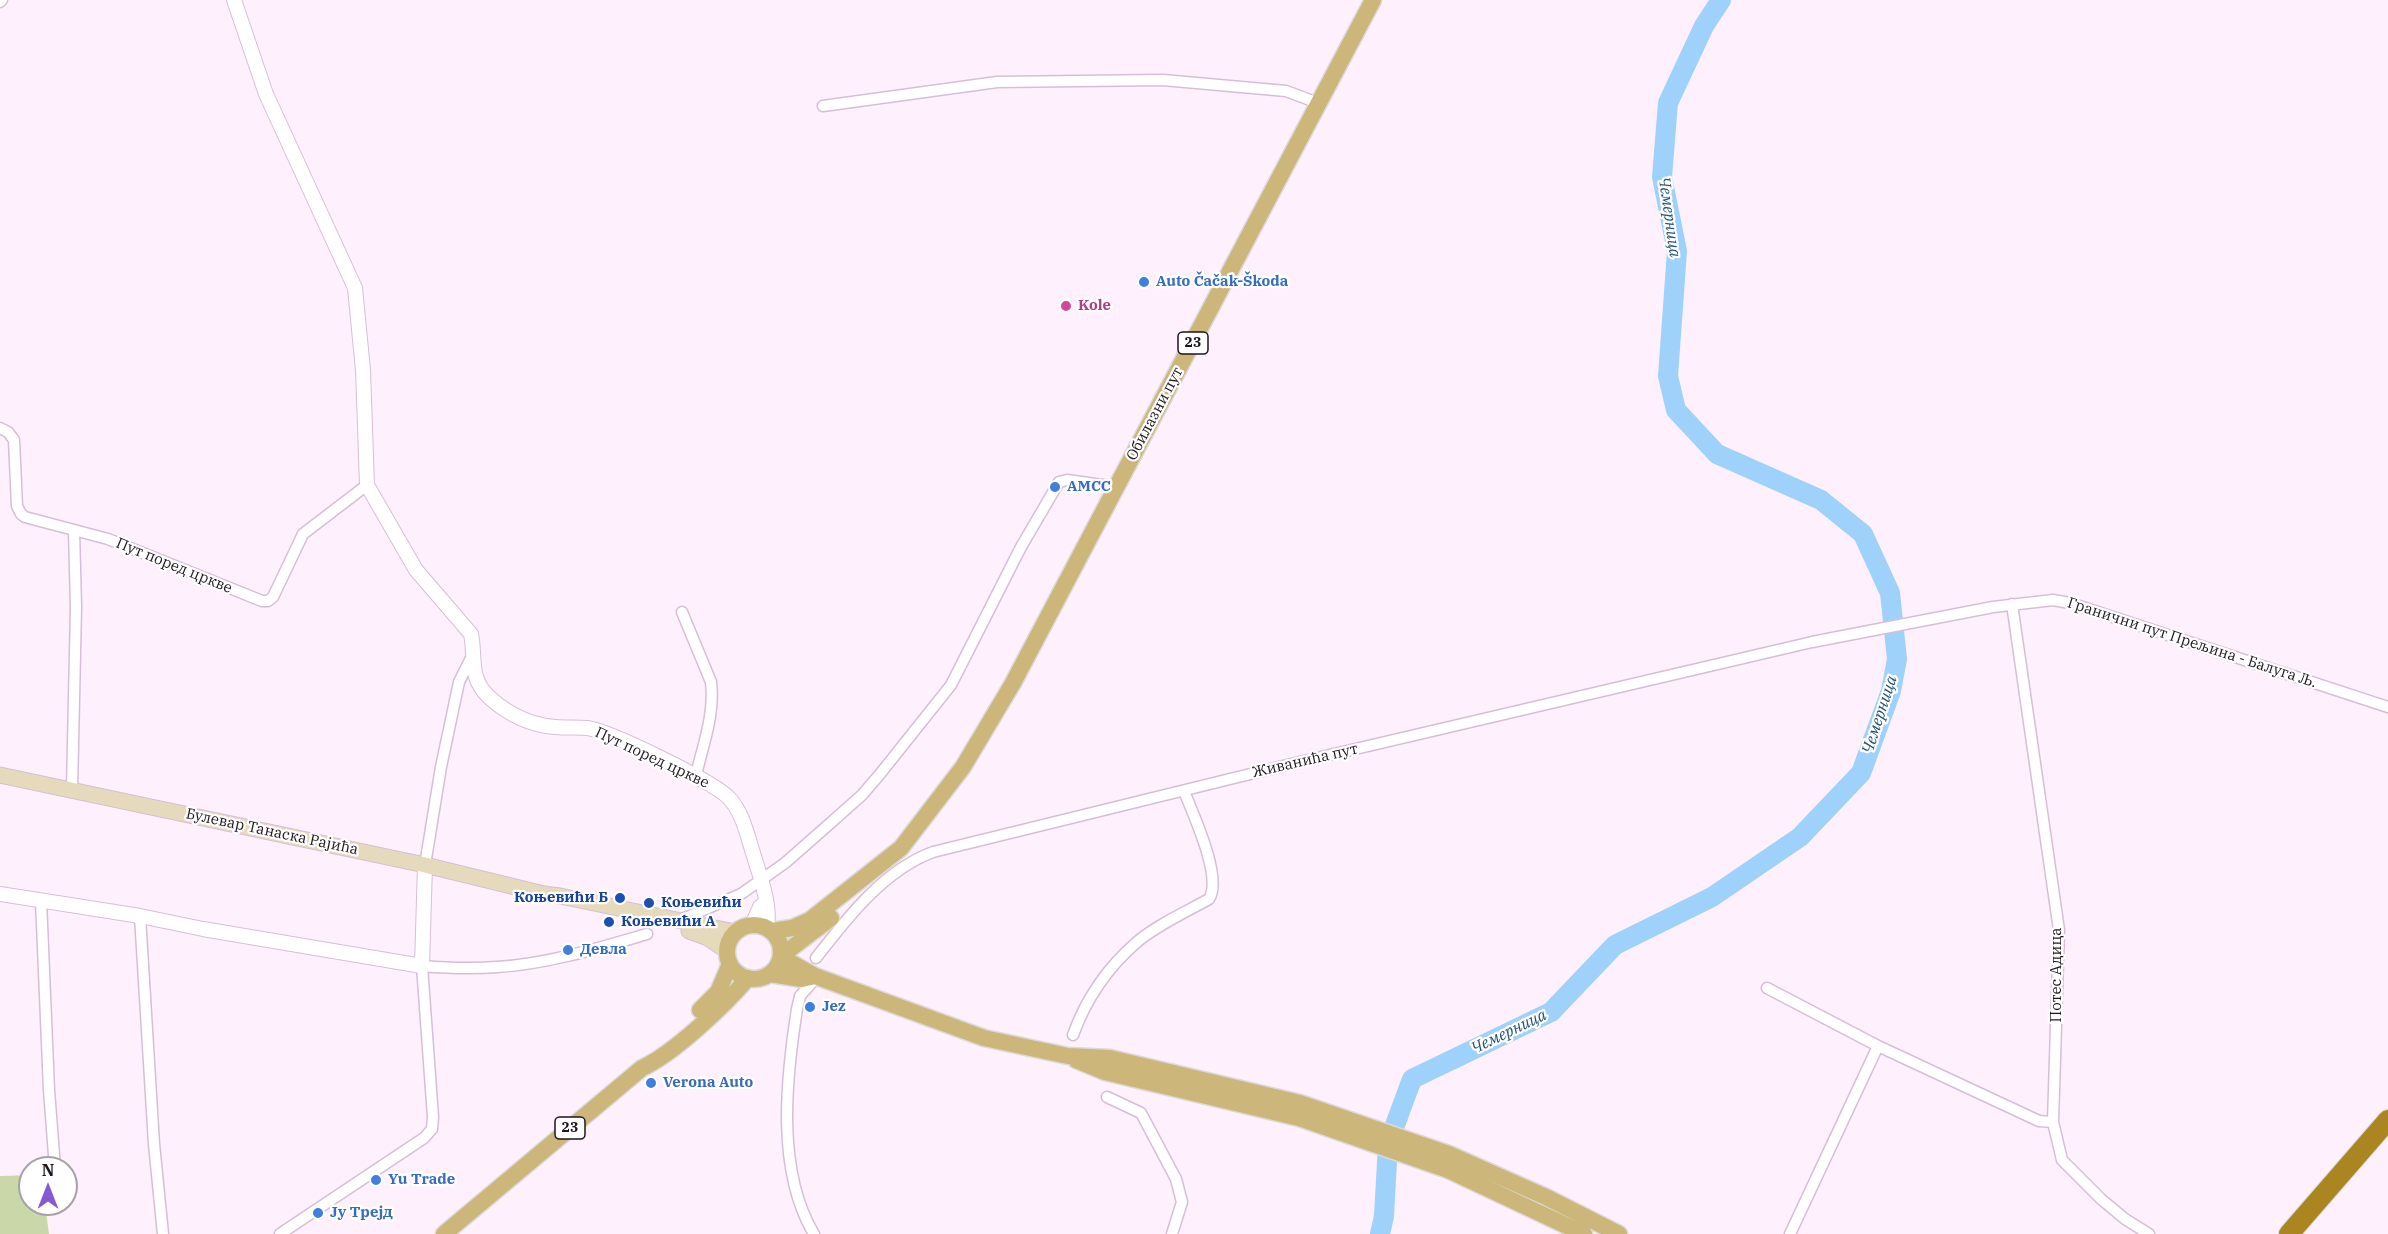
<!DOCTYPE html>
<meta charset="utf-8">
<style>
body{margin:0}
#map{position:relative;width:2388px;height:1234px;overflow:hidden;background:#fff0fe;font-family:"IBM Plex Serif",serif}
canvas{display:block}
.north{position:absolute;left:18px;top:1156px;width:60px;height:60px;box-sizing:border-box;background:#fff;border:2px solid #a5a1a5;border-radius:50%;rotate:0deg;font-size:16px;font-weight:700;line-height:24px;text-align:center;color:#1d151d}
.north::after{content:'';display:block;margin:auto;width:21px;height:27px;background:#8559d2;clip-path:polygon(50% 0,100% 100%,50% 72%,0 100%)}
</style>
<div id="map">
<canvas width="2388" height="1234"></canvas>
<div class="north">N</div>
</div>
<script>
const c = document.querySelector('canvas').getContext('2d');
c.lineJoin = 'round';
function fillPath(path, color) { c.fillStyle = color; c.fill(path, 'evenodd'); }
function stroke(path, color, width, dash) { c.strokeStyle = color; c.lineWidth = width; c.lineCap = dash ? 'butt' : 'round'; c.setLineDash(dash || []); c.stroke(path); }
function drawText(font, color, halo, rows, align = 'center') {
  c.font = font + ' "IBM Plex Serif",serif'; c.lineWidth = 4.5; c.setLineDash([]); c.textBaseline = 'middle'; c.strokeStyle = halo; c.fillStyle = color; for (const [text, x, y, turn = 0] of rows) {
    c.save(); c.translate(x, y); c.rotate((+turn || 0) * Math.PI / 180); c.textAlign = isNaN(turn) ? turn : align; if (halo) c.strokeText(text, 0, 0); c.fillText(text, 0, 0); c.restore();
  }
}
fillPath(new Path2D(`
 M30,1175V1204H45L49,1234H0V1176Z`), '#cad7a8');
stroke(new Path2D(`
 M1380,1234L1384,1216L1388,1144L1412,1079L1551,1012L1615,945L1712,897L1800,837L1861,773L1891,691L1897,659L1890,593L1863,534L1821,500L1717,454L1676,410L1668,376L1677,251L1662,177L1668,103L1704,26L1721,0`), '#9ed2fa', 20);
const minor = new Path2D(`
 M0,2L2,0
 M823,106L997,82L1163,80L1286,91L1318,103
 M0,428L8,432L14,440L17,506L21,514L25,517L108,539L262,601H268L273,597L303,534L367,485
 M2012,604L2059,930L2053,1122L2062,1160L2101,1199L2125,1219L2149,1234
 M682,612L711,682C715,714 703,745 696,775
 M72,790L76,607L74,531
 M425,865L441,767L459,682L471,658
 M41,900L49,1090L55,1168
 M140,916L154,1144L163,1234
 M680,920L741,894L761,880L785,863L826,827L862,795L880,774L951,685L1021,547L1059,482L1067,480L1117,487
 M816,958C847,918 884,870 933,852L1287,765L1812,642L1993,607L2053,600L2070,603L2388,707
 M1767,988L1878,1046L2039,1121L2053,1122
 M1073,1035C1086,999 1108,967 1137,942C1157,925 1186,912 1209,899C1223,878 1193,814 1184,791
 M1107,1097L1141,1113L1176,1179L1182,1202L1172,1234
 M280,1234L424,1138L432,1129L433,1117L422,966C447,968 472,969 497,967C547,964 599,948 647,934
 M814,1234C776,1171 786,1079 797,1009L800,996L817,977
 M1790,1234L1878,1046`);
const tertiary = new Path2D(`
 M234,0L266,94L355,288L363,370L367,485L416,570L471,634C476,658 468,678 490,698C508,714 530,725 555,727C566,728 577,727 587,728C610,731 715,782 730,799C743,814 747,834 753,853C760,876 771,905 767,928
 M0,894L140,916L203,929L422,966L425,865
 M752,925L760,907L765,903`);
const secondary = new Path2D(`
 M0,775L425,865L544,894L560,896L735,932
 M689,931L708,938L727,951`);
const primary = new Path2D(`
 M727 952a27 27 0 1 1 54 0a27 27 0 1 1-54 0Z
 M772,931L792,928L810,920L901,848L963,767L1013,683L1373,0
 M781,956L831,918
 M781,957L815,976L984,1038L1068,1056L1110,1058L1300,1103L1449,1154L1546,1197L1619,1234
 M770,974L802,979L815,976
 M700,1010L718,992L730,964
 M1076,1060L1105,1072L1299,1118L1448,1170L1584,1234
 M444,1234L642,1068C673,1054 725,1005 748,978`);
const motorway = new Path2D(`
 M2289,1234L2388,1120`);
stroke(minor, '#d6bfd6', 13);
stroke(tertiary, '#d6bfd6', 16);
stroke(secondary, '#d6bfd6', 17);
stroke(primary, '#dbdadb', 19);
stroke(motorway, '#dbdadb', 22);
stroke(minor, '#fff', 10);
stroke(tertiary, '#fff', 14);
stroke(secondary, '#e6dabc', 15);
stroke(primary, '#ccb679', 16);
stroke(motorway, '#aa8520', 20);
for (const [x, y, r, color] of [
 [1144,282,6,"#3f7fe0"],
 [1066,306,6,"#d1479c"],
 [1055,487,6,"#3f7fe0"],
 [620,898,6,"#1a4fb4"],
 [649,903,6,"#1a4fb4"],
 [609,922,6,"#1a4fb4"],
 [568,950,6,"#3f7fe0"],
 [810,1007,6,"#3f7fe0"],
 [651,1083,6,"#3f7fe0"],
 [376,1180,6,"#3f7fe0"],
 [318,1213,6,"#3f7fe0"]
]) { const dot = new Path2D(); dot.arc(x, y, r, 0, 2 * Math.PI); c.fillStyle = color; c.fill(dot); stroke(dot, '#fff', 2); }
for (const [x, y, w] of [
 [1193,343,30],
 [570,1128,30]
]) { const box = new Path2D(); box.roundRect(x - w / 2, y - 11, w, 22, 4.5); c.fillStyle = '#fff'; c.fill(box); stroke(box, '#1d151d', 1.5); }
drawText('bold 14px', '#1d151d', null, [
 ["23",1193,343],
 ["23",570,1128]
]);
drawText('bold 15px', '#366cbe', '#fff', [
 ["Auto Čačak-Škoda",1156,282],
 ["АМСС",1067,487],
 ["Девла",580,950],
 ["Jez",822,1007],
 ["Verona Auto",663,1083],
 ["Yu Trade",388,1180],
 ["Ју Трејд",330,1213]
], 'left');
drawText('bold 15px', '#b23c85', '#fff', [
 ["Kole",1078,306]
], 'left');
drawText('15px', '#1d151d', '#fff', [
 ["Обилазни пут",1155,414,-62],
 ["Пут поред цркве",174,566,22],
 ["Гранични пут Прељина - Балуга Љ.",2192,643,18],
 ["Пут поред цркве",652,758,25],
 ["Живанића пут",1305,761,-13],
 ["Булевар Танаска Рајића",272,832,12],
 ["Потес Адица",2057,975,-90]
]);
drawText('bold 15px', '#164399', '#fff', [
 ["Коњевићи Б",608,898,"right"],
 ["Коњевићи",661,903],
 ["Коњевићи А",621,922]
], 'left');
drawText('italic 16px', '#215273', '#fff', [
 ["Чемерница",1669,217,82],
 ["Чемерница",1880,715,-72],
 ["Чемерница",1509,1032,-26]
]);
</script>
